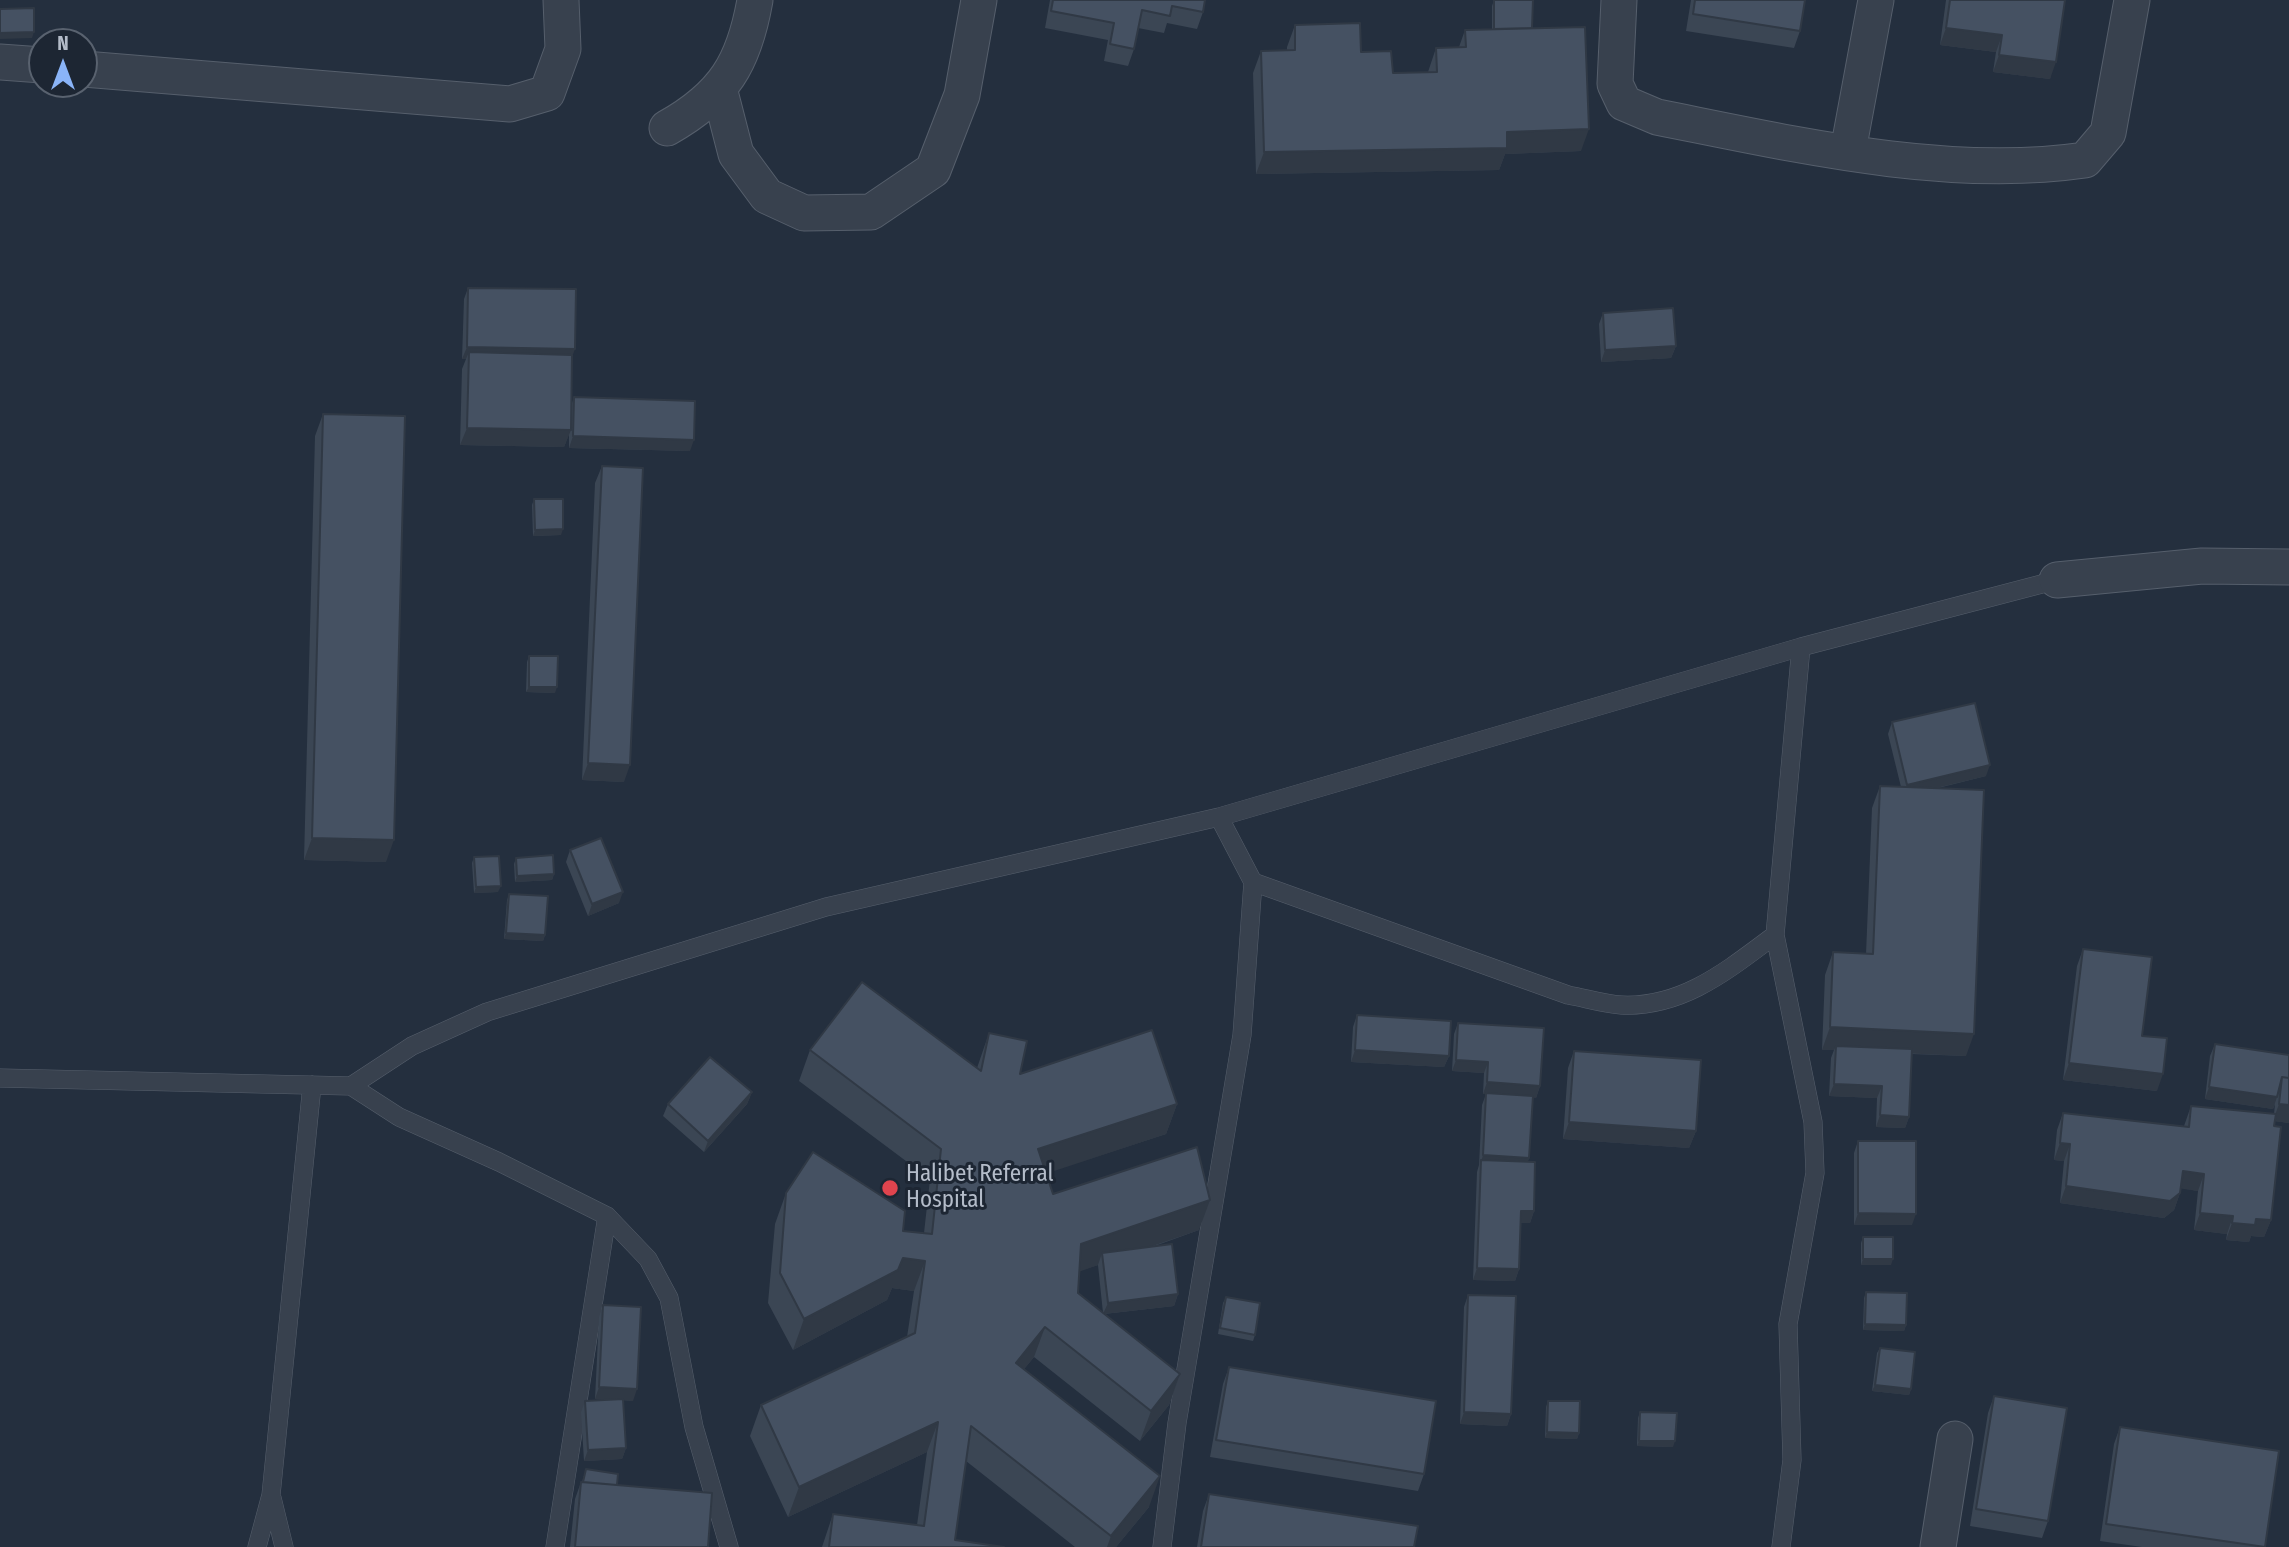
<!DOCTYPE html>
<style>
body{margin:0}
#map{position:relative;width:2289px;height:1547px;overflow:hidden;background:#242f3e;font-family:"Fira Sans Condensed",sans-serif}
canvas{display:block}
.north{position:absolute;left:28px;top:28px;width:70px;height:70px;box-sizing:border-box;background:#1d2633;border:2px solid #59626f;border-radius:50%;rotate:0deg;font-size:19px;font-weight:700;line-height:28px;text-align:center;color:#b4bcc9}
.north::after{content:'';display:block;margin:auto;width:24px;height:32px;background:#8ab4f8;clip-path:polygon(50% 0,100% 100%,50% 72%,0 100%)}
</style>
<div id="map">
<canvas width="2289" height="1547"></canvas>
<div class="north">N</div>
</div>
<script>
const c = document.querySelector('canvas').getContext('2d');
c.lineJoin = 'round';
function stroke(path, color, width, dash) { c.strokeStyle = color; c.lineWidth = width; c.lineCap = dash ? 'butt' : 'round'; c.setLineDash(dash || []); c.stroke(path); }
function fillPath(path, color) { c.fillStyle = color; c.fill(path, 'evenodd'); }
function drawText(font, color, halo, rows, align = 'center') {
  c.font = font + ' "Fira Sans Condensed",sans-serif'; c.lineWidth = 6; c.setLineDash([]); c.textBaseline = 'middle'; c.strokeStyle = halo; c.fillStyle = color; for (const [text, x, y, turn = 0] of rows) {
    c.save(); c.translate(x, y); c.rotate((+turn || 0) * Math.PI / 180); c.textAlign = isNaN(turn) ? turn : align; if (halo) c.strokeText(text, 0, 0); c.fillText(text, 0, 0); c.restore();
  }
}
const service = new Path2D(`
 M1219,817L1253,882
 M0,1078L351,1086
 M272,1498L284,1547
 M257,1547L271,1495L312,1085
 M555,1547L607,1216
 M729,1547L694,1427L669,1298L648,1259L607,1216L499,1162L399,1117L351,1086L412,1046L487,1012L826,907L1219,817L1801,647L2057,580
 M1162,1547L1177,1423L1242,1035L1253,882L1568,995C1585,998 1604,1004 1621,1005C1683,1008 1729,969 1775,935
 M1781,1547L1792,1460L1788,1324L1815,1173L1813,1122L1775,935L1801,647`);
const minor = new Path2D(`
 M1619,0L1615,84L1624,103L1657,117C1793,144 1946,180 2085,160L2108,133L2132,0
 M0,62L42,65
 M84,69L510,104L547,93L563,49L561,0
 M719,88L736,154L767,196L804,213L871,212L933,170L962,95L979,0
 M667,128C724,96 744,63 755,0
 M1848,151L1876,0
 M2057,580L2202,566L2289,567
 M1938,1547L1955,1439`);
stroke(service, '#565f6c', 19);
stroke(minor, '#565f6c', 37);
stroke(service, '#38414e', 18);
stroke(minor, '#38414e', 35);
fillPath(new Path2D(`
 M1050,0H1205L1203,12L1197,29L1167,23L1164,33L1138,28L1134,49L1128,66L1104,61L1108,40L1045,28Z
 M1494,0L1532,28L1581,151L1505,154L1499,170L1256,174L1253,73L1261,51L1287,50V47L1295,25L1361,52L1393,73L1428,72L1436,48L1459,47L1465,30L1492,29V6Z
 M1691,0H1805L1800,31L1794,48L1686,31Z
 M1946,0H2065L2050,79L1993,72L1996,52L1940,45Z
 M468,288L572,357L571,406L574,397L690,451L569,448V434L564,447L460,445L462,369L466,359H462L464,299Z
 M1603,313L1676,346L1671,358L1601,362L1599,324Z
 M323,414L386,862L304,860L315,436Z
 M602,466L624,782L582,780L595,483Z
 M534,499L561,535L533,536L532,505Z
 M529,656L555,693L526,692L527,662Z
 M1892,722L1986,776L1938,788L1966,1056L1912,1054L1909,1117L1905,1128L1876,1127L1877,1098L1829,1096L1831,1058L1834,1050H1822L1825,975L1833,952L1866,954L1872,808L1880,786L1901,787L1888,734Z
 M570,850L619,903L588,916L566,862Z
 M474,857L498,892L474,893L472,863Z
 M516,858L554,874L552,880L515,882L514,864Z
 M509,894L545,935L543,941L504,939L507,900Z
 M2083,949L2157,1091L2063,1080L2077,966Z
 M1357,1015L1449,1056L1444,1067L1351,1062L1353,1027Z
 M1458,1023L1540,1086L1536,1098L1533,1097L1529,1158L1528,1161L1534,1211L1530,1223H1521L1519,1269L1515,1281L1473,1280L1477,1172L1479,1165L1482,1105L1486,1094H1483L1484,1073L1452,1071L1454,1034Z
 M989,1033L1020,1074L1177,1104L1166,1134L1046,1173L1053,1194L1199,1230L1152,1247L1178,1294L1174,1306L1104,1314L1180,1374L1169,1405L1140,1441L1034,1357L1024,1369L1149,1507L1116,1547H1075L966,1461L955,1540L1004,1547H822L833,1514L917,1525L927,1452L788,1517L750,1436L761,1405L907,1337L914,1291L892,1288L887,1300L793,1350L768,1303L775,1224L786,1193L903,1231L924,1233L930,1179L799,1081L810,1050L977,1068ZM1098,1265L1103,1313L1078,1293L1079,1271Z
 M2215,1044L2289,1055V1123L2275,1121L2271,1220L2264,1237L2251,1236L2249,1242L2226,1240L2227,1234L2194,1230L2198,1191L2181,1188L2180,1193L2174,1210L2164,1218L2060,1203L2064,1161L2054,1160L2057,1130L2063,1113L2184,1126L2191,1106L2274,1114L2275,1104L2273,1109L2205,1099L2210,1056Z
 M1574,1051L1696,1131L1689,1148L1563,1139L1568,1068Z
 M752,1092L747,1104L704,1152L663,1116L668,1104Z
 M1858,1141L1912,1225H1854V1153Z
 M1863,1237L1891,1265H1861V1243Z
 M1866,1292L1906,1325L1904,1331L1863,1330L1864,1298Z
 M1468,1295L1511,1414L1507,1426L1460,1424L1464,1307Z
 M1226,1297L1255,1335L1253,1341L1218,1334L1223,1303Z
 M603,1305L633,1401L623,1400L626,1448L622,1459L584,1461L581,1412L585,1401L608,1400L595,1399L599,1317Z
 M1880,1348L1911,1389L1909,1395L1872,1391L1877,1353Z
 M1229,1367L1424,1474L1418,1491L1210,1457L1223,1384Z
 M1994,1396L2048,1521L2042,1538L1970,1526L1988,1413Z
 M1548,1401L1579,1433L1577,1439L1545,1438L1546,1407Z
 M1640,1412L1673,1447L1637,1446L1638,1418Z
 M2120,1427L2265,1547H2142L2100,1541L2114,1444Z
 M586,1469L617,1485L708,1547H570L575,1499L581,1482H582Z
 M1209,1494L1414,1547H1197L1203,1511Z`), '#3b4654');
fillPath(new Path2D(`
 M1946,28L2002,35L1996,52L1940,45Z
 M34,32L32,38L0,39V33Z
 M1999,55L2056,62L2050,79L1993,72Z
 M1589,129L1581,151L1505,154L1499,170L1256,174L1264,152L1507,132Z
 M1676,346L1671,358L1601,362L1605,350Z
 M467,347L575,349L571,360L469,352L466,359H462Z
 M467,428L571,430L564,447L460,445Z
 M573,436L694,440L690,451L569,448Z
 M563,529L561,535L533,536L535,530Z
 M529,687H557L555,693L526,692Z
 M588,763L630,765L624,782L582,780Z
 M1990,765L1986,776L1903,796L1907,785Z
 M312,838L394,840L386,862L304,860Z
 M554,874L552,880L515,882L517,876Z
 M501,886L498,892L474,893L476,887Z
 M623,892L619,903L588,916L592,904Z
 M506,933L545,935L543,941L504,939Z
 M1830,1027L1974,1034L1966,1056L1835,1050L1836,1046L1834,1050H1822Z
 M1355,1050L1449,1056L1444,1067L1351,1062Z
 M1456,1060L1488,1062L1484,1073L1452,1071Z
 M2069,1063L2163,1074L2157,1091L2063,1080Z
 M1487,1082L1540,1086L1536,1098L1483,1094Z
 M1834,1084L1882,1086L1877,1098L1829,1096Z
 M2209,1087L2277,1097L2273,1109L2205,1099Z
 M752,1092L747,1104L704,1152L708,1141Z
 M1177,1104L1166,1134L1027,1180L1038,1149Z
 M2279,1104L2289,1105V1123L2273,1121Z
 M1880,1115L1909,1117L1905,1128L1876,1127Z
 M1569,1122L1696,1131L1689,1148L1563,1139Z
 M2060,1143L2070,1144L2064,1161L2054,1160Z
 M1483,1155L1529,1158L1525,1169L1481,1162Z
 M2183,1171L2204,1174L2198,1191L2177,1188Z
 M2066,1186L2180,1193L2174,1210L2164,1218L2060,1203Z
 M1210,1200L1199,1230L1103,1263L1102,1253L1098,1265L1070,1275L1081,1244Z
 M1521,1211H1534L1530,1223H1517Z
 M1858,1213L1916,1214L1912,1225H1854Z
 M2200,1213L2233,1216L2227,1234L2194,1230Z
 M2256,1219L2271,1220L2264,1237L2251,1236L2249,1242L2226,1240L2232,1223Z
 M903,1258L925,1261L914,1291L892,1288L887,1300L793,1350L804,1319Z
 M1863,1259H1893L1891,1265H1861Z
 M1477,1268L1519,1269L1515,1281L1473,1280Z
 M1178,1294L1174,1306L1103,1314L1108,1303Z
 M1865,1324L1906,1325L1904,1331L1863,1330Z
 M1045,1327L1034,1357L1005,1393L1016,1363Z
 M1180,1374L1169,1405L1140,1441L1151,1411Z
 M1875,1385L1911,1389L1909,1395L1872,1391Z
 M599,1387L637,1389L633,1401L595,1399Z
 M1464,1412L1511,1414L1507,1426L1460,1424Z
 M938,1422L927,1452L788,1517L799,1487Z
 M1547,1432L1579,1433L1577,1439L1545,1438Z
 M1639,1441H1675L1673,1447L1637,1446Z
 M626,1448L622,1459L584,1461L588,1450Z
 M1160,1476L1149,1507L1116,1547H1107L1111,1536Z`), '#303945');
const building = new Path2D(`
 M1053,0H1205L1203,12L1172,6L1170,16L1142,10L1134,49L1110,44L1114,23L1051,11Z
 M1494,0H1533L1532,28L1494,29Z
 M1695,0H1805L1800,31L1693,14Z
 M1950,0H2065L2056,62L1999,55L2002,35L1946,28Z
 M34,8V32L0,33V9Z
 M1360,23L1361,52L1391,51L1393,73L1437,72L1436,48L1466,47L1465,30L1585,27L1589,129L1507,132V148L1264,152L1261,51L1295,50V25Z
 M468,288L576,289L575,349L467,347Z
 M1673,308L1676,346L1605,350L1603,313Z
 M469,352L572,355L571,430L467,428Z
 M574,397L695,401L694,440L573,436Z
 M323,414L405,416L394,840L312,838Z
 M602,466L643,468L630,765L588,763Z
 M534,499H563V529L535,530Z
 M529,656H558L557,687H529Z
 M1975,703L1990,765L1907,785L1892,722Z
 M1880,786L1984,790L1974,1034L1830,1027L1833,952L1873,954Z
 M601,838L623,892L592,904L570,850Z
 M553,855L554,874L517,876L516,858Z
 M499,856L501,886L476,887L474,857Z
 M509,894L548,896L545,935L506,933Z
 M2083,949L2152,957L2142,1036L2167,1038L2163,1074L2069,1063Z
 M862,982L981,1071L989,1033L1027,1041L1020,1074L1152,1030L1177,1104L1038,1149L1053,1194L1197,1147L1210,1200L1081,1244L1078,1293L1180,1374L1151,1411L1045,1327L1016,1363L1160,1476L1111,1536L971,1426L955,1540L1004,1547H829L833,1514L924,1526L938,1422L799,1487L761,1405L915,1333L925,1261L903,1258L898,1270L804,1319L780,1273L786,1193L813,1152L905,1211L903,1231L932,1234L941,1149L810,1050Z
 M1357,1015L1451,1021L1449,1056L1355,1050Z
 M1458,1023L1544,1028L1540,1086L1487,1082L1488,1062L1456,1060Z
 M2215,1044L2289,1055V1078L2282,1077L2277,1097L2209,1087Z
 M1836,1046L1912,1049L1909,1117L1880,1115L1882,1086L1834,1084Z
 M1574,1051L1701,1060L1696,1131L1569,1122Z
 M710,1057L752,1092L708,1141L668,1104Z
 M2282,1077L2289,1078V1105L2279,1104Z
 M1486,1093L1533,1096L1529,1158L1483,1155Z
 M2191,1106L2276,1114L2274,1126L2281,1127L2271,1220L2256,1219L2255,1225L2232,1223L2233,1216L2200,1213L2204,1174L2183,1171L2180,1193L2170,1201L2066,1186L2070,1144L2060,1143L2063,1113L2189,1127Z
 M1858,1141H1916V1214L1858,1213Z
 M1481,1160L1535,1162L1534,1211H1521L1519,1269L1477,1268Z
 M1863,1237H1893V1259H1863Z
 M1172,1244L1178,1294L1108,1303L1102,1253Z
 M1866,1292L1907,1293L1906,1325L1865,1324Z
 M1468,1295L1516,1296L1511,1414L1464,1412Z
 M1226,1297L1260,1303L1255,1335L1220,1328Z
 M603,1305L641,1307L637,1389L599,1387Z
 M1880,1348L1915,1352L1911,1389L1875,1385Z
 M1229,1367L1436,1401L1424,1474L1216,1440Z
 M1994,1396L2067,1408L2048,1521L1976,1509Z
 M623,1399L626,1448L588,1450L585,1401Z
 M1548,1401H1580L1579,1433L1547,1432Z
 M1640,1412L1677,1413L1675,1441H1639Z
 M2120,1427L2279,1451L2265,1547L2106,1524Z
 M586,1469L618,1474L617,1485L583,1482Z
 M581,1482L712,1493L708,1547H575Z
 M1209,1494L1418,1526L1414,1547H1201Z`);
fillPath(building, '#455162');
stroke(building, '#303945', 2);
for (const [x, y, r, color] of [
 [890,1188,9,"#e0444e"]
]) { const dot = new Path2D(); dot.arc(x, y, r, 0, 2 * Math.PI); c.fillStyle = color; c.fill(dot); stroke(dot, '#1d2633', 2.5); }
drawText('23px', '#b4bcc9', '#1d2633', [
 ["Halibet Referral",906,1175],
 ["Hospital",906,1201]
], 'left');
</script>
